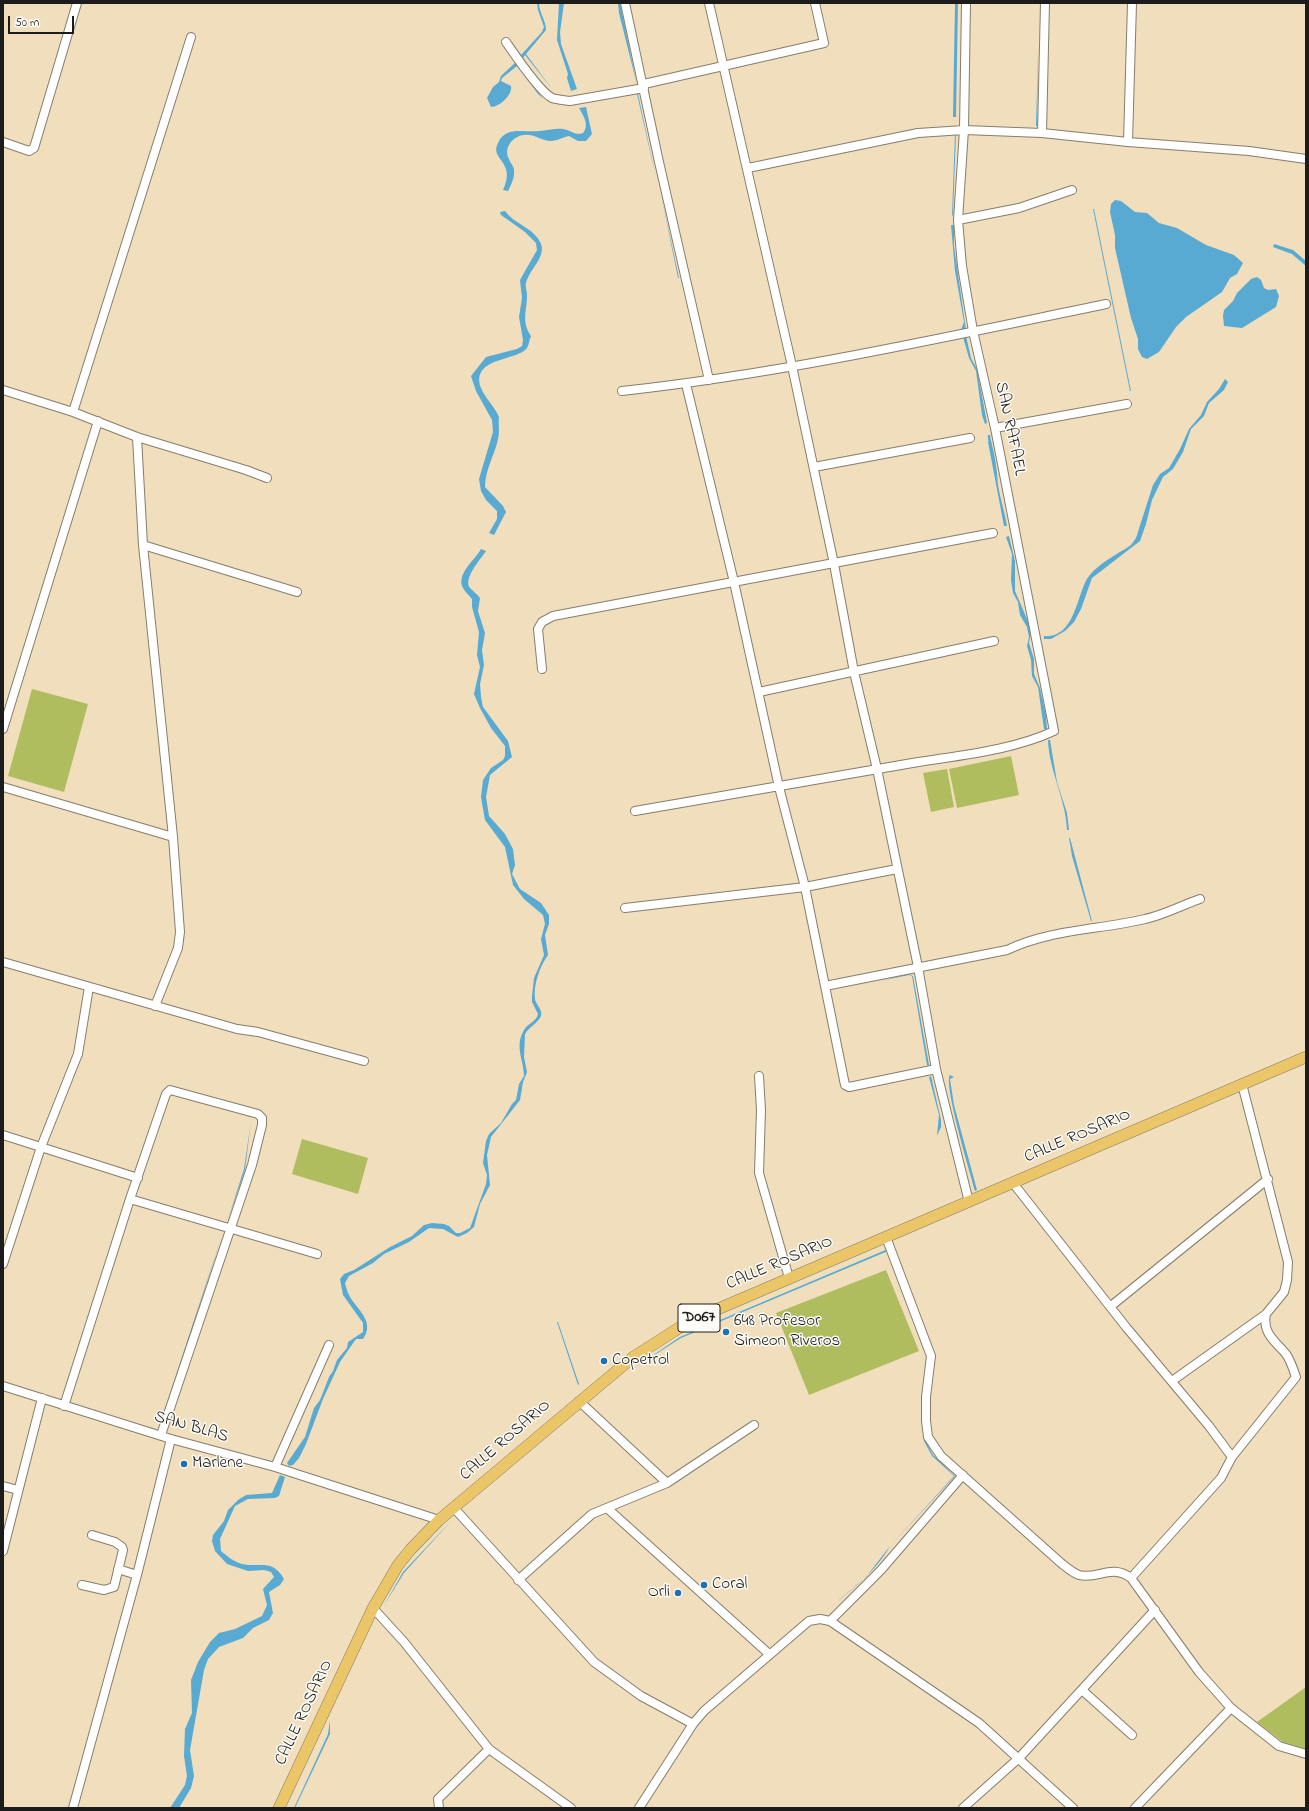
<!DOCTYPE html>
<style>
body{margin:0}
#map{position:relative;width:1309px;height:1811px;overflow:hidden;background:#f0debc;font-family:"Indie Flower",sans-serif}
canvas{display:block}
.frame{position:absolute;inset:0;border:4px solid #1c1c1c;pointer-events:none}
.scale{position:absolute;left:8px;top:16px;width:66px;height:18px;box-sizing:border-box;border:2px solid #1c1c1c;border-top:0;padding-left:5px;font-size:12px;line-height:14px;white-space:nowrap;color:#1c1c1c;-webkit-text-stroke:3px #fdfcf7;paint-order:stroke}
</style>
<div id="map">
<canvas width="1309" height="1811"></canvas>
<div class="frame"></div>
<div class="scale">50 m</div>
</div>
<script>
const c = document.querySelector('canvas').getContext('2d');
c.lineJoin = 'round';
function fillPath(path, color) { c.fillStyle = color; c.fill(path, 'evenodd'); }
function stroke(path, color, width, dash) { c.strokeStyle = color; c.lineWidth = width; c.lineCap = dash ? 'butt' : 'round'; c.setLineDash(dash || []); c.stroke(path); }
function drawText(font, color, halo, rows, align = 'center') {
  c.font = font + ' "Indie Flower",sans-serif'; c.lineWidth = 3; c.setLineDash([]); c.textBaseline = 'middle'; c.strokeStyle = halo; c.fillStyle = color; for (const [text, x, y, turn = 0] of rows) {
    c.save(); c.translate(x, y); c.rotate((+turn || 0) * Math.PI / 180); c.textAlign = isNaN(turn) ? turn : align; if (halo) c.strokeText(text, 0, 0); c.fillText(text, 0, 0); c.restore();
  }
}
fillPath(new Path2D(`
 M32,689L88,704L64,792L8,776Z
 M1011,756L1019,795L957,808L949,769Z
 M947,769L954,807L931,812L923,773Z
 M302,1139L368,1158L358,1194L292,1174Z
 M886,1270L919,1351L809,1395L776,1313Z
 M1306,1687V1749L1283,1742L1257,1722Z`), '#b0bd5f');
fillPath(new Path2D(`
 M537,3H539C539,13 546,20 546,30L526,54L552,89L525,55L523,58L521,55L542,32L544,27L538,10Z
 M559,3H564L560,32L561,44L577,89L571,91L567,78L568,74L557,40Z
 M618,3H620L637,85L619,13Z
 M955,3H958L956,117H953Z
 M1038,49L1037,126H1036Z
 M517,61V65L543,99L538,94L517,66L502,78L501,81L511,86C513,94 500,107 491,107L487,98L493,87L499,82L501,76Z
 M637,94H638L657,182Z
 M586,107L592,134L586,141H578L569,136C563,137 557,141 551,141C541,141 534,133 524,135C513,136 503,148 509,159C510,163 514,166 514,170C515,177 511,185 508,191L503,190C517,161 489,160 498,143C506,125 524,133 539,131C546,131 556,128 563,129C571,130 575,136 583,133C590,125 583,115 579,108Z
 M955,132H956L953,215L952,216Z
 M661,194L679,278H678Z
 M1115,200L1121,201L1135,212L1147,213L1159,223L1177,228L1206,245L1234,255L1243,263L1237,274L1230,278L1222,292L1186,317L1176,327L1159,352L1147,359L1142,357L1138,349V339L1131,318L1115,248V235L1110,212L1111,204Z
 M1093,209H1094L1131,391H1130Z
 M505,211C514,224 535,228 541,244C546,257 529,270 526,283C525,286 527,291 527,295C527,312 521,321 531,336C529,340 529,345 527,348C518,361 470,357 481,388C485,398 495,407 499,417C498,424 500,432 498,439C495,454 485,470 485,487L503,506L506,512L494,535L489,533L497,519V511L486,500L481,491L479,479L493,432L492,420L476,391L471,376L486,357L517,349L522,346L523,340L519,317L522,298L520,280L537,250L536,243L525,232L501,215L500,212Z
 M951,225H954V246L966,330H961L964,322L955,271Z
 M1274,244L1293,250L1306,261V266L1292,254L1273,247Z
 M1257,277L1261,280L1264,288L1268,290L1276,289L1279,296L1276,307L1242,328L1224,326L1223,316L1224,310L1233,301L1237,293L1251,279Z
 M966,336L971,358L977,369L987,423L985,424L982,415L976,371L969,358L963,337Z
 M1225,379L1228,382L1224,390L1209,403L1204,416L1191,429L1183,452L1173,469L1163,477L1152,500L1146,524L1140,541L1092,578L1081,609L1074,622L1065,631L1051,639H1044V636C1076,639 1077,591 1089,576C1099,563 1118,554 1131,545L1136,538L1153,485L1160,474L1169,468L1180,449L1189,429L1201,415L1207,402L1219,389Z
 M991,441C995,455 997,470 998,485C1000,499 1005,512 1007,526H1004L988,442Z
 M1009,536L1015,561V591L1030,626L1031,632L1029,643L1034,659V674L1040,688L1046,716L1047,729H1044L1038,687L1032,676L1031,660L1027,646L1029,637L1027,627L1020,615L1018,602L1013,593L1011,580L1012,554L1006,537Z
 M481,549L486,551C481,559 461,580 471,589C474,592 477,594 480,598L478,611L485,633L482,650L484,665L480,684L481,697L483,707L508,741L512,757L490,775L486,797L489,816L505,834L513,849L515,865L512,874L520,889L541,903L549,915V924L545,935L548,955C540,966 533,985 535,999C536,1005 543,1010 541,1016C538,1023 529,1027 525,1034L524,1057L527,1072L523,1082L520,1100L491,1137L487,1155L490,1185L480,1204L474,1227L467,1233L458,1237L443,1229L429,1228L409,1242L384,1254L373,1263L349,1276L345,1283C346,1287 347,1291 349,1295C356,1309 376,1321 363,1339H356L340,1362L323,1399L306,1444L299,1458L293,1465L289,1466L287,1463L305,1437L314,1408L320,1400L329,1377L333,1371L337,1360L347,1348L348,1342L363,1332V1323L343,1295L340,1279L344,1274L354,1270L390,1247L412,1236L424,1225L432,1223L444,1224L449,1226L456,1233H460L470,1228L486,1184L487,1175L483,1163L486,1141L489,1134L501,1123L512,1104L516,1100L519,1084L524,1076C524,1060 514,1047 524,1030C528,1023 536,1022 538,1014L532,1002V996L534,978L544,955L541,939L545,924L543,915L524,899L513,885L505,847L485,820L481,797L483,780L491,768L503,760L505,756V746L491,728L480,708L474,694L480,667L477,655L479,632L472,607V599C469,595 464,591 462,586C458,572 475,560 481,549Z
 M1048,740H1050L1057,782L1067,813L1069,830H1067C1066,799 1049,771 1048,740Z
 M1069,838H1070L1092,921H1091L1072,856Z
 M909,974L913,976L929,1065H927L912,976L909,975L880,981Z
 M950,1075L954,1077L950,1079L954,1105L977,1190L975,1191C971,1175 943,1084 950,1075Z
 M931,1076L941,1120V1127L937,1136L939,1115L929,1077Z
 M251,1121L245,1170L227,1222L244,1169Z
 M222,1235L173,1389L159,1427Z
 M888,1249L927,1355L925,1440L933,1455L955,1476L890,1546C875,1573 851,1590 827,1610L866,1577L890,1546L954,1476L932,1456L924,1441L923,1392L927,1356L888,1251L681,1338L631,1370L680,1337Z
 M557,1322H558L579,1384L578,1385Z
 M280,1475L285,1477L279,1496L275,1498L248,1499L235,1506L220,1539L221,1551C227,1556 234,1562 242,1564C260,1568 272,1558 284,1579L280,1585L269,1592L273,1613L269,1620L253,1628L243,1638L219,1647L208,1659L204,1670L190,1750L194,1776L191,1788L179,1808H170L185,1785L187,1776L184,1756L185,1729L192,1713L191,1680L198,1662L210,1642L219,1633L235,1629L262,1616L267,1605L263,1589L274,1577L271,1572L264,1570L248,1571L227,1564L215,1551L212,1541L213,1535L224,1521L228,1510L238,1500L246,1495L272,1493Z
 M453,1519L404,1573L383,1607L403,1572Z
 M330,1720V1734L295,1808H294L328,1734Z`), '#58aad3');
stroke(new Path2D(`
 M989,436L990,443`), '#58aad3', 2.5);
const minor = new Path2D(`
 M625,3L659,162L709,380
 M709,3L792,366L834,564L854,672L877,769L918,967L936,1069L969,1202
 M506,42C515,55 539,91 552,98C558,100 564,100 570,101L644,88
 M644,84L824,43L815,3
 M1042,133L1045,3
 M3,142L29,151L34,148L77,3
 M1128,142L1132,3
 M748,168L918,133L964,130L1042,133L1128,142L1249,151L1306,159
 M958,220L1019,208L1072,190
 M686,384L734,582L779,787L805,887L845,1085L849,1087L936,1069
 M3,390L73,412L137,437L246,470L267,478
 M622,391C785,373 946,337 1106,304
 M73,412L191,37
 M995,428L1127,404
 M137,437L143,545L173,837L180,932L178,948L155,1006
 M814,467L970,438
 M143,545L297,592
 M542,669L538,629L542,622L553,616L993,533
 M759,692L994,641
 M3,729L98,421
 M3,787L173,837
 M635,811C724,796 812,780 901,765C950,756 1009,752 1054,731L995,428L973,331L962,266L958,220L964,130L966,3
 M625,908L805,887L897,869
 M3,962L237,1029L258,1032L364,1061
 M825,986L1007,950C1051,929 1099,930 1145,919C1164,915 1182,905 1200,899
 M759,1076L761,1110L759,1173L789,1278
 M3,1135L138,1178
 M1013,1183L1126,1327L1209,1426L1232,1457
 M130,1199L317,1254
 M886,1237L931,1356L926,1397V1421L928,1437L941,1456L1061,1563C1066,1567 1073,1573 1079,1575C1098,1580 1111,1563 1131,1578L1199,1672L1231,1708L1279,1746L1306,1754
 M3,1264L41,1147L78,1054L89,987
 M1111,1306L1268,1179
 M1172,1381L1266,1314L1284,1292L1287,1280L1288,1262L1242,1084
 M3,1386L171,1439L275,1467L439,1520
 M579,1401L667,1483
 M64,1406L130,1199L166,1094L170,1090L258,1114L262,1118V1125L252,1165L161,1435
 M275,1467L329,1345
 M3,1486L18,1490
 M454,1508L594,1662L641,1696L693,1724
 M607,1508L769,1654
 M3,1551L42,1398
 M118,1569L137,1575
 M1131,1578L1221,1478L1232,1457L1296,1377C1293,1369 1291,1361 1286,1354C1275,1341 1262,1333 1266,1314
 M518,1580L592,1514L667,1483L754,1425
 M82,1585L104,1590L114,1587L123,1550L122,1547L115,1542L92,1535
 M373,1608L404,1642L489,1749L571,1808
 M830,1621L881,1570L963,1475
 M1082,1690L1132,1735
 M73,1808L137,1575L171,1439
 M439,1808L438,1799L489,1749
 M639,1808L693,1724L704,1711L809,1621L820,1619L830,1621L979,1723L1073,1808
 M963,1808L1019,1758L1155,1610
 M1135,1808L1231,1708`);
const major = new Path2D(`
 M279,1808L373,1608L398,1565L411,1549L439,1520L632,1358L682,1326L718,1309L1306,1057`);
stroke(minor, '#867d6c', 10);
stroke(major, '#867d6c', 12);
stroke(minor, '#fff', 8);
stroke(major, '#eac669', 11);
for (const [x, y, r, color] of [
 [726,1332,4,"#1f6fb2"],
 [604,1361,4,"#1f6fb2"],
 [184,1464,4,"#1f6fb2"],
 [704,1585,4,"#1f6fb2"],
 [678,1593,4,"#1f6fb2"]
]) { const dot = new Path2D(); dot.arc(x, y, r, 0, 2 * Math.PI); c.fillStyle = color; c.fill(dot); stroke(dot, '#fdfcf7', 1.5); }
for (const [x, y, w] of [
 [699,1318,42]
]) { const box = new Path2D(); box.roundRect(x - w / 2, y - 14, w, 28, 3); c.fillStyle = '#fdfcf7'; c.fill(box); stroke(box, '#1c1c1c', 1); }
drawText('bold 16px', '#1c1c1c', null, [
 ["D067",699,1318]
]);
drawText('17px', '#1c1c1c', '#fdfcf7', [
 ["SAN RAFAEL",1009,429,78],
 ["CALLE ROSARIO",1078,1137,-23],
 ["CALLE ROSARIO",780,1264,-23],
 ["SAN BLAS",191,1428,16],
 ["CALLE ROSARIO",506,1441,-41],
 ["CALLE ROSARIO",305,1713,-65]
]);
drawText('17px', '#1c1c1c', '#fdfcf7', [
 ["648 Profesor",734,1322],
 ["Simeon Riveros",734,1342],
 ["Copetrol",612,1361],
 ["Marlene",192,1464],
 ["Coral",712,1585],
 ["Orli",670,1593,"right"]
], 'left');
</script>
